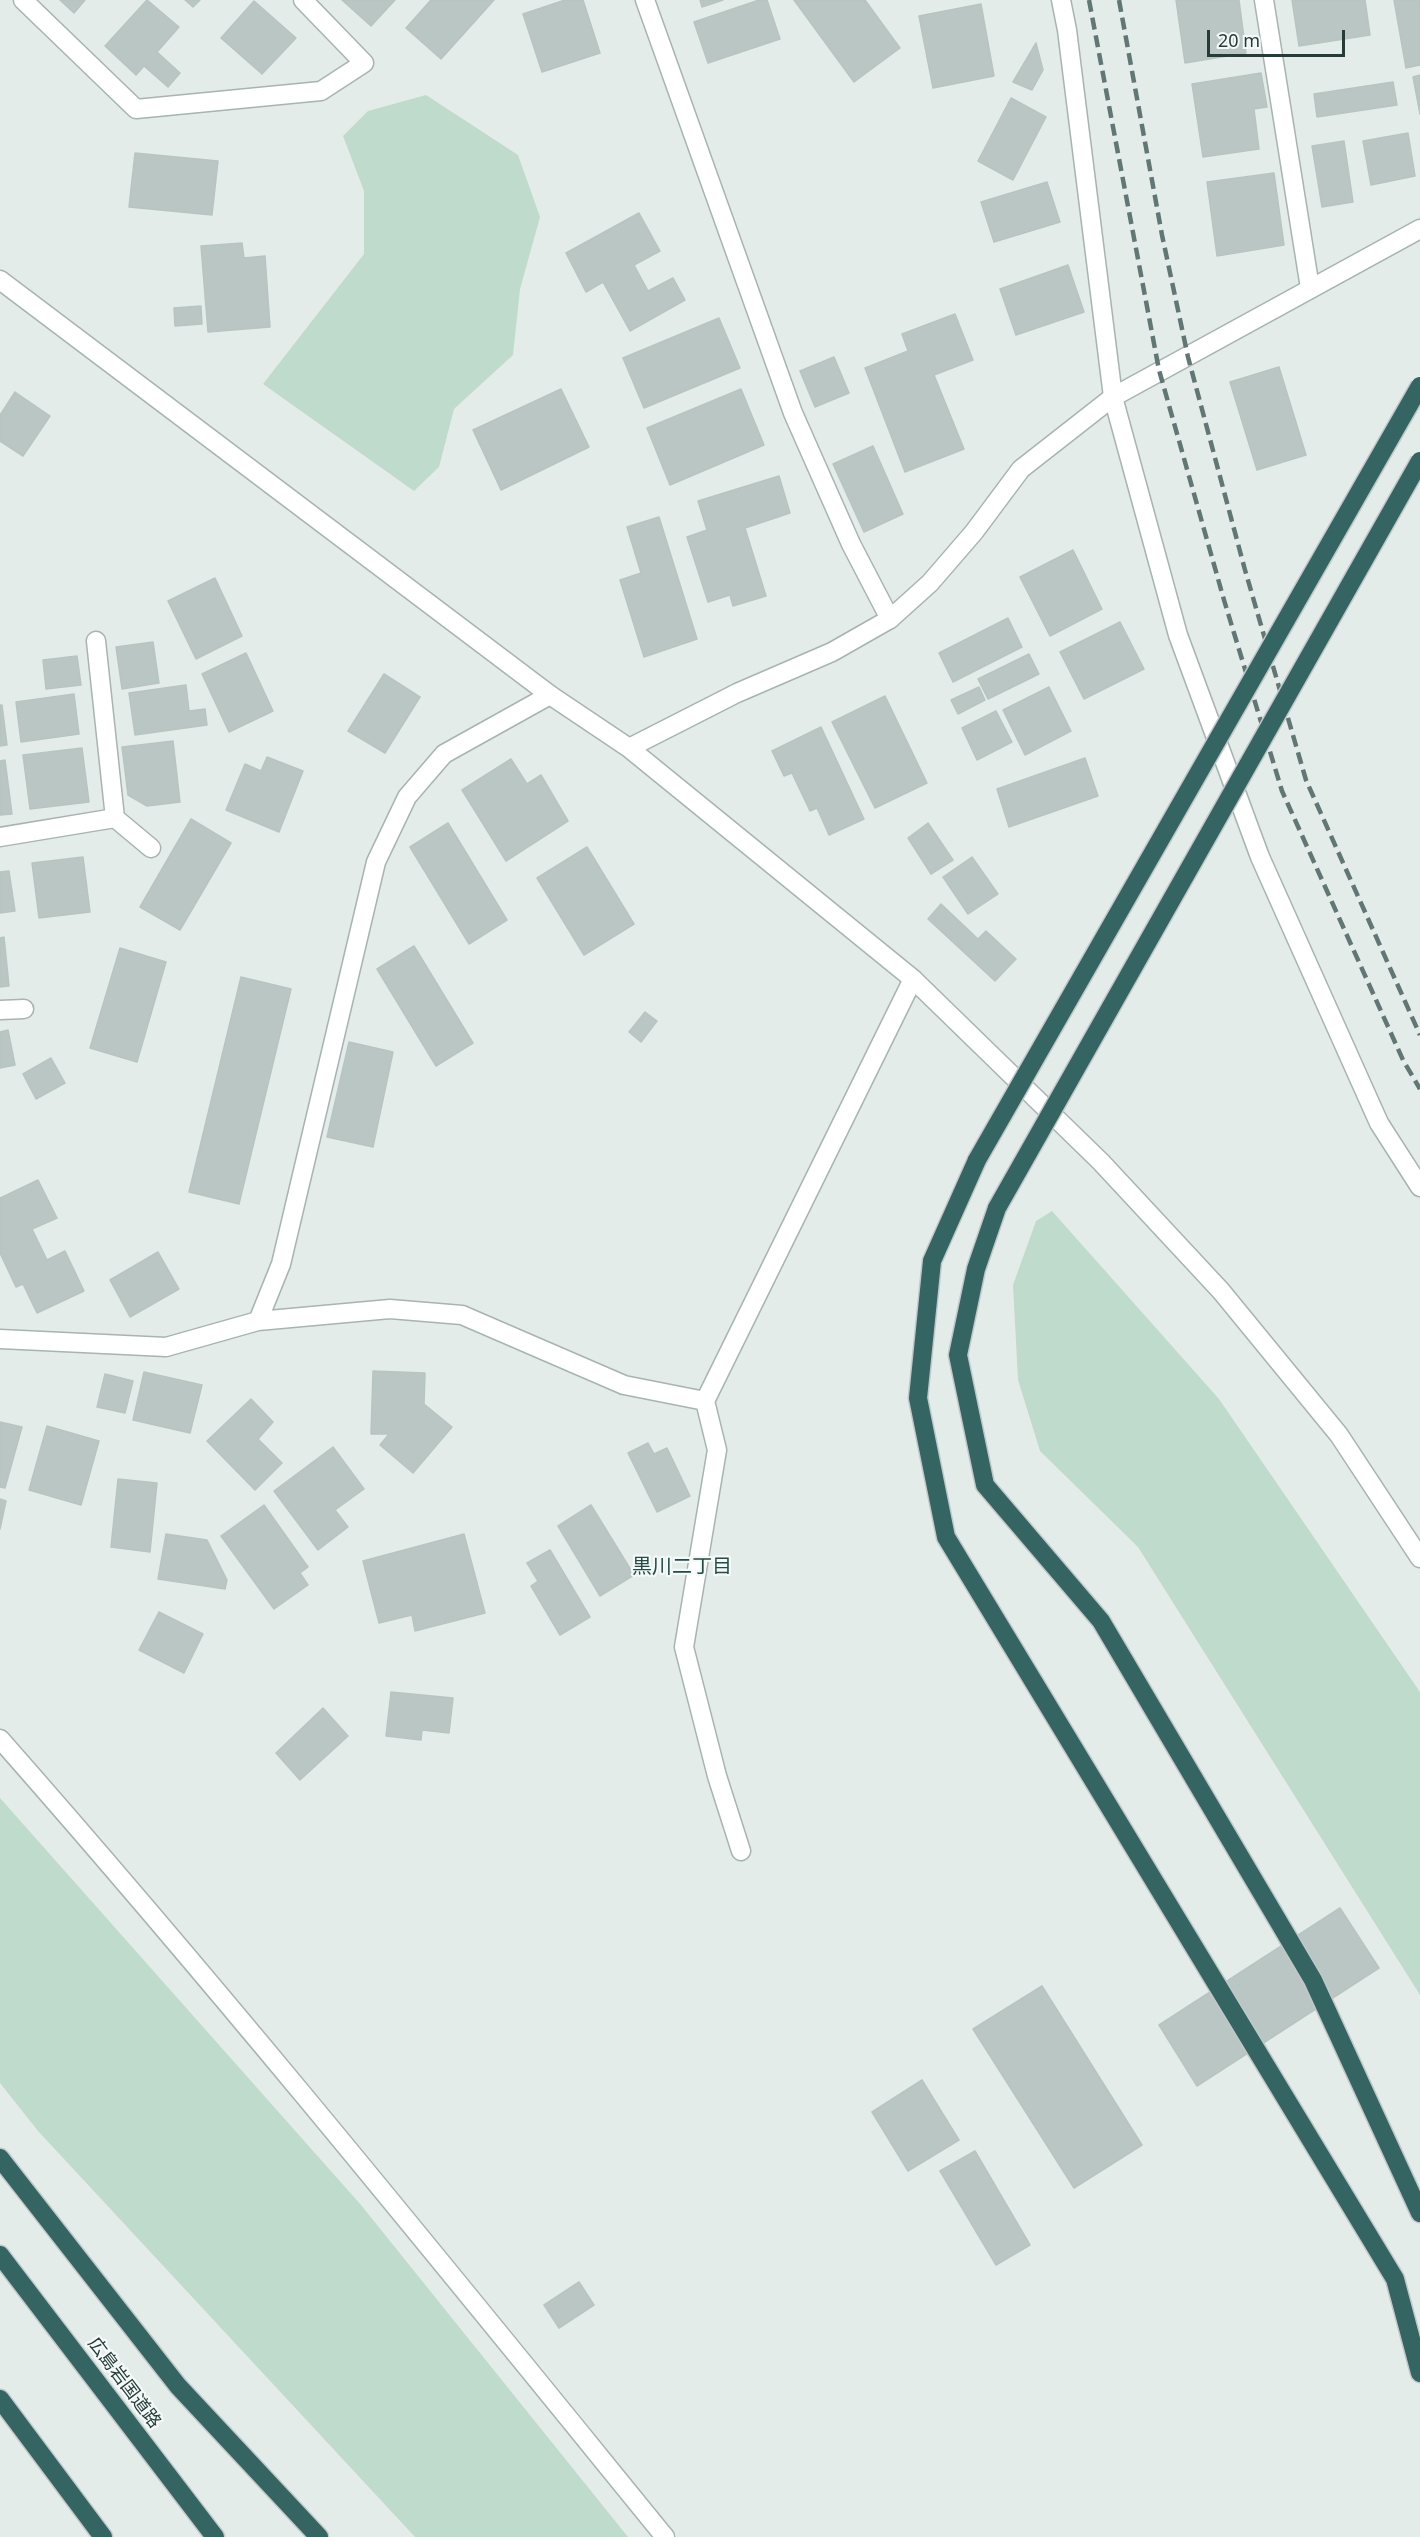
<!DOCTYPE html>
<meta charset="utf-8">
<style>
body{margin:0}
#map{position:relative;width:1420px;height:2537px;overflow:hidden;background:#e4ecea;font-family:"Noto Sans",sans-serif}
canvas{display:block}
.scale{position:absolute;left:1207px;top:30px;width:138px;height:27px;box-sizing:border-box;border:3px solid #253c39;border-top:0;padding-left:8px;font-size:18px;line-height:21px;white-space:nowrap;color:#253c39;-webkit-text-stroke:4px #f4f9f7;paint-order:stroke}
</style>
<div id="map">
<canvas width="1420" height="2537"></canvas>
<div class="scale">20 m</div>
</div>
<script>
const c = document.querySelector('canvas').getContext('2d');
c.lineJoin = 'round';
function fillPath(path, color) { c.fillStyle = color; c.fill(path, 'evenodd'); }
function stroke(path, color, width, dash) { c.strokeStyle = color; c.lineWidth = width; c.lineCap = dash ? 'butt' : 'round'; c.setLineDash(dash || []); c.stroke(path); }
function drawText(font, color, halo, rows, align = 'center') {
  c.font = font + ' "Noto Sans","Noto Sans JP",sans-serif'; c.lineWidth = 4.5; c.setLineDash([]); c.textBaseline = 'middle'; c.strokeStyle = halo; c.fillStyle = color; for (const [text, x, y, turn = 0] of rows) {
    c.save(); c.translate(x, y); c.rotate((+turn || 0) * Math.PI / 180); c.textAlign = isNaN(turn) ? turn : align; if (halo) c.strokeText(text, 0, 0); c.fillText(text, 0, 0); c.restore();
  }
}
fillPath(new Path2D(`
 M426,95L518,155L540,217L520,289L513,355L454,409L439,467L414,491L263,384L364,254V191L343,136L368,111Z
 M1052,1211L1219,1399L1420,1692V1995L1138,1547L1040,1451L1018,1380L1013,1285L1036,1221Z
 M0,1798L361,2205L628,2537H415L38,2131L0,2083Z`), '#bfdbcb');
const building = new Path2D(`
 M60,0H85L74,13Z
 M147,0L179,27L157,52L180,73L168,87L144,66L136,75L105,46Z
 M185,0H200L193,7Z
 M342,0H395L371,26Z
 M431,0H494L441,59L406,28Z
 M565,0H583L600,53L542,72L523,14Z
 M700,0H723L702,7Z
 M759,0H767L780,39L708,63L694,22Z
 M794,0H865L900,48L854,82Z
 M1176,0H1239L1246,53L1185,63Z
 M1292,0H1365L1370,35L1299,46Z
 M1394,0H1420V65L1406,68Z
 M254,1L296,38L262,74L221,38Z
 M981,4L994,76L933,88L919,16Z
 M1036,43L1043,70L1032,90L1013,82Z
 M1261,73L1267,107L1254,109L1259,149L1203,157L1192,84Z
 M1420,75V114L1413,77Z
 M1393,82L1397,105L1317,117L1314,94Z
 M1011,98L1046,117L1013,180L978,161Z
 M1408,133L1415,176L1371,185L1363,141Z
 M1344,141L1353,202L1322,207L1312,146Z
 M135,153L218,161L212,215L129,207Z
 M1274,173L1284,245L1217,256L1207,182Z
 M1047,182L1060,222L994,242L981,202Z
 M639,213L660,251L634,265L648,291L673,278L685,300L630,331L603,282L586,292L566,253Z
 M242,243L244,258L265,256L270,327L208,332L201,246Z
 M1068,265L1084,312L1016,335L1000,289Z
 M201,306L202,324L175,326L174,308Z
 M955,314L973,360L934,375L964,449L905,472L865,368L908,351L902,334Z
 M719,318L740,368L644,408L623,358Z
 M834,357L849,393L815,407L800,371Z
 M1279,367L1306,455L1257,470L1230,382Z
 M561,389L589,447L501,490L473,430Z
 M741,389L764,445L670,485L647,428Z
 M15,392L50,416L23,456L0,441V415Z
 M873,446L903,514L864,532L833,464Z
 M779,476L790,513L745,528L766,596L733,606L730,595L708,602L687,537L707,530L698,501Z
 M659,517L697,639L644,657L620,580L641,573L627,527Z
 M1073,550L1102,609L1050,636L1020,577Z
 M215,578L242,636L196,659L168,601Z
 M1008,618L1022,647L953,682L939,653Z
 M1120,622L1144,669L1084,699L1060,652Z
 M153,642L159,683L122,689L116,647Z
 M246,653L273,711L229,732L202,674Z
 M1029,654L1039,674L988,699L978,679Z
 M77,656L81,685L46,689L43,660Z
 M384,674L420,697L385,753L348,731Z
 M186,685L189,711L205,709L207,725L135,735L129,693Z
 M979,687L985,700L958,714L951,700Z
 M1049,687L1071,731L1025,755L1003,710Z
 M74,694L79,734L21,742L16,702Z
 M885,696L927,783L875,808L832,722Z
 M0,705H2L7,745L0,746Z
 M996,711L1012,742L977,760L962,728Z
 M821,727L864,819L829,835L817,808L810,811L792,773L784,776L772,751Z
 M173,741L180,802L147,806L128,795L122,747Z
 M82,748L89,802L30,809L23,755Z
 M267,757L303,771L279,832L226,810L245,764L261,771Z
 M1085,758L1098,796L1009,827L997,789Z
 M511,759L527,784L541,775L568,821L506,861L462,790Z
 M5,760L12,814L0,815V761Z
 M191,819L231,843L180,930L140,907Z
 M448,823L507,920L469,944L410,847Z
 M928,823L953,860L931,874L908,838Z
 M587,847L634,924L584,955L537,878Z
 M83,857L90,912L39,918L32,863Z
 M972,857L998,894L968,914L943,877Z
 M9,871L15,911L0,913V872Z
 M941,904L978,939L986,931L1016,959L995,981L928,919Z
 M4,937L9,986L0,987V938Z
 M414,946L473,1043L436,1066L377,969Z
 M120,948L166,962L137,1062L90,1048Z
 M241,977L291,989L239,1204L189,1192Z
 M645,1012L657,1021L641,1042L629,1032Z
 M8,1030L15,1065L0,1068V1032Z
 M349,1042L393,1052L373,1147L327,1137Z
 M51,1058L65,1083L36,1099L23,1074Z
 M38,1180L57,1218L32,1229L47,1260L65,1251L84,1291L37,1313L23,1284L16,1287L0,1253V1198Z
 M158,1252L179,1289L130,1317L110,1280Z
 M373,1371L425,1373L424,1404L452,1427L413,1473L380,1445L389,1434H371Z
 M144,1372L202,1385L190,1433L133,1420Z
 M105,1374L133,1381L125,1413L97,1407Z
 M251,1399L273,1422L258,1439L282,1463L255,1490L207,1441Z
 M0,1422L22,1427L5,1488L0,1487Z
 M47,1426L99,1441L81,1505L29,1490Z
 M648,1443L654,1454L667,1448L690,1496L657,1512L628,1453Z
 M333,1447L364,1489L335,1510L348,1527L318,1550L274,1491Z
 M118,1479L157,1483L150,1552L111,1547Z
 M0,1499L6,1501L0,1529Z
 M264,1505L308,1567L300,1573L308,1585L274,1609L221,1536Z
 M591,1505L634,1575L600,1596L558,1526Z
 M166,1534L207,1540L227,1580L225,1589L158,1579Z
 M464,1534L485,1613L415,1631L412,1615L379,1623L363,1561Z
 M550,1550L590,1617L560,1635L531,1586L538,1581L527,1563Z
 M159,1612L203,1634L184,1673L139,1650Z
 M391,1692L453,1698L449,1733L422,1730L421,1740L386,1736Z
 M323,1708L348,1736L300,1780L276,1753Z
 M1340,1908L1379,1968L1197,2086L1159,2025Z
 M1042,1986L1142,2145L1074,2188L973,2029Z
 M922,2080L959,2140L908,2171L872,2112Z
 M975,2151L1030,2245L996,2265L940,2171Z
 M579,2282L594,2305L559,2328L544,2305Z`);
fillPath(building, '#bac6c3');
stroke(building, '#b7c5c1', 1.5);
const minor = new Path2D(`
 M23,0L136,109L321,91L364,63L303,0
 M645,0L793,413L851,544L890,619
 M1061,0L1067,30L1113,397L1178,635L1260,857L1379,1123L1420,1187
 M1264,0L1310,288
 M96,641L115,818
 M0,837L115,818L151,848
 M0,1010L24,1009
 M258,1321L281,1264L376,862L407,797L444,754L550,695
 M0,1339L166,1347L258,1321L390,1309L462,1315L624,1385L705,1401
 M0,1739C229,1999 446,2268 665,2537
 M741,1851L717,1776L684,1647L717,1450L705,1401L913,979`);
const tertiary = new Path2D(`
 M0,280L550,695L629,748L913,979L1101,1162L1221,1291L1339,1435L1420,1558
 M629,748L737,693L832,652L890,619L930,583L974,532L1021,469L1113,397L1420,229`);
const motorway = new Path2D(`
 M977,1160L932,1261L918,1398L946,1537L1395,2279L1420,2373
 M997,1208L976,1269L958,1355L985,1485L1101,1621L1313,1980L1420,2213
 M0,2158L178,2386L319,2537
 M0,2255L215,2537
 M0,2399L103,2537`);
stroke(minor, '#a7b4b1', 21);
stroke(tertiary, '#a7b4b1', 21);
stroke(motorway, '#c2c8c8', 21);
stroke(minor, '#fff', 18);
stroke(tertiary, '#fff', 18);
stroke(motorway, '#346563', 18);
stroke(new Path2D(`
 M1089,0L1159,370L1224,600L1282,791L1403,1060L1420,1089
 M1119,0L1162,235L1188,357L1245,570L1306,780L1420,1035`), '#607775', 4.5, [12, 6]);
const motorwayBridge = new Path2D(`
 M977,1160L1420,386
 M997,1208L1420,461`);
stroke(motorwayBridge, '#c2c8c8', 21, []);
stroke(motorwayBridge, '#346563', 18);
drawText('18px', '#253c39', '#f4f9f7', [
 ["広島岩国道路",124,2383,53]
]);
drawText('20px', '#234c48', '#f4f9f7', [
 ["黒川二丁目",682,1567]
]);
</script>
